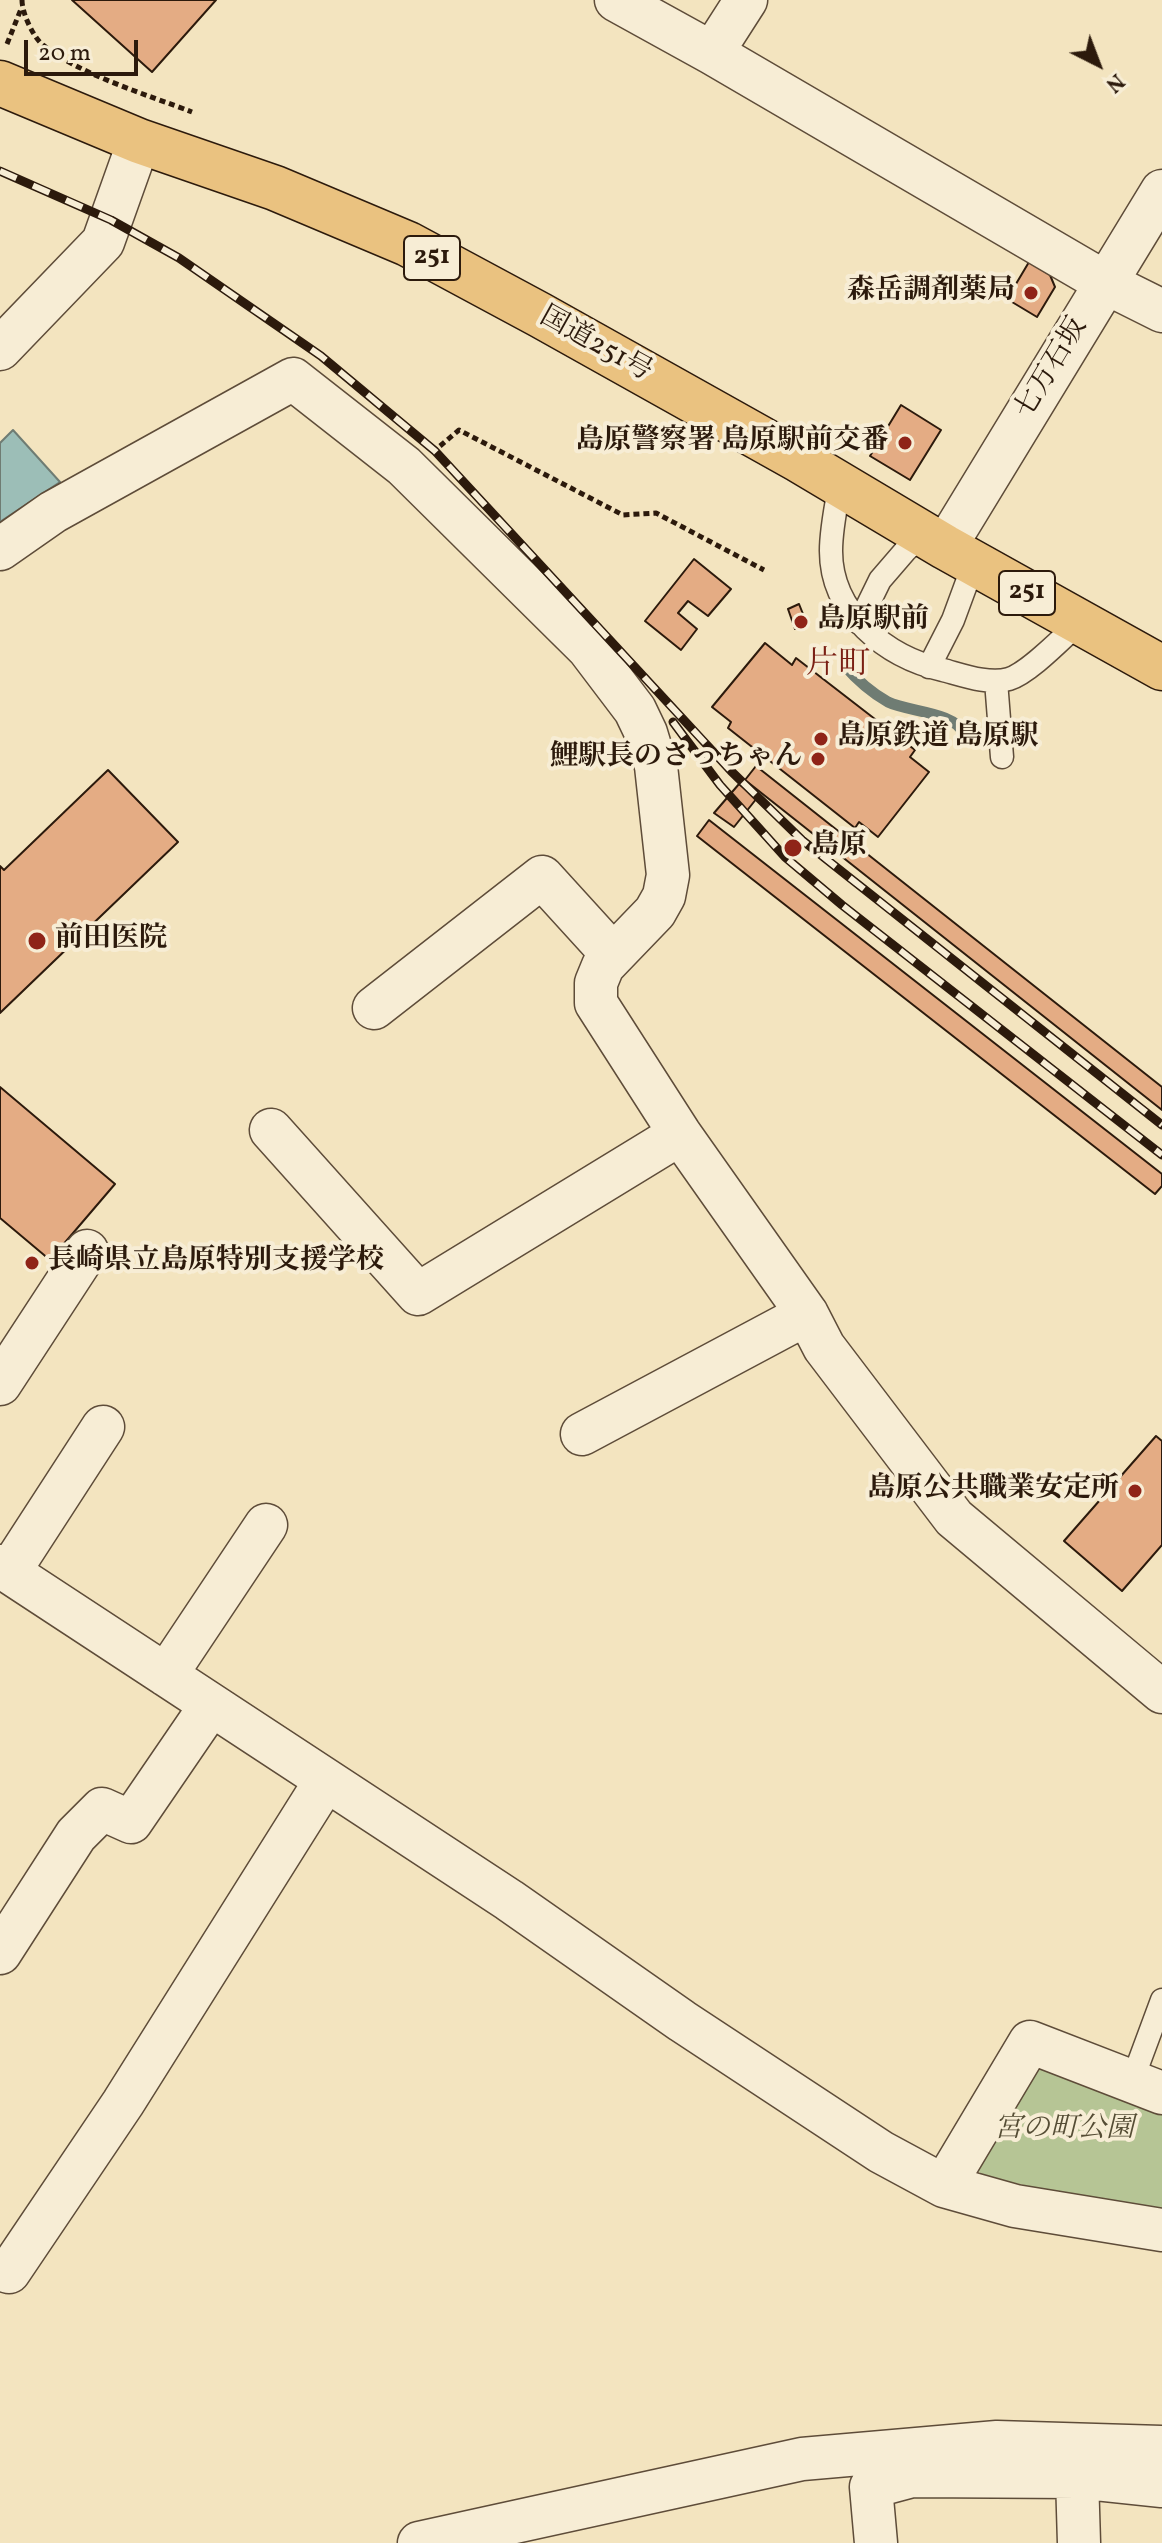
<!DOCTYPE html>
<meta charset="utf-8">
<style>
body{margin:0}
#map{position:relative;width:1162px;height:2543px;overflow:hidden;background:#f3e4bf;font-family:Vollkorn,serif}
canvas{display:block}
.north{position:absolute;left:1058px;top:24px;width:80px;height:80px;-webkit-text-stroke:6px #f7edd5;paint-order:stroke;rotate:138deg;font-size:22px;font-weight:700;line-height:32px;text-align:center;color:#2c1a0c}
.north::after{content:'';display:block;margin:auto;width:28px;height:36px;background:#2c1a0c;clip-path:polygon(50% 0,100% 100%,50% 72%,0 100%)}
.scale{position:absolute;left:24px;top:40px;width:114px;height:36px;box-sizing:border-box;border:4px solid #2c1a0c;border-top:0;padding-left:10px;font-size:24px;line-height:28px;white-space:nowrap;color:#2c1a0c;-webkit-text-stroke:6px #f7edd5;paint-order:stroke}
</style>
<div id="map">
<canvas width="1162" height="2543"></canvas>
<div class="north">N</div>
<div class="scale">20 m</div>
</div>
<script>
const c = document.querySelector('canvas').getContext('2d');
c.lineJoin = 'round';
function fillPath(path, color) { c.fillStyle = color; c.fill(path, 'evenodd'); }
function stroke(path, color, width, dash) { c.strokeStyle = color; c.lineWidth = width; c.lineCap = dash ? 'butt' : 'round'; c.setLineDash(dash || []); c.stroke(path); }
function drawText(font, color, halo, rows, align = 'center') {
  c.font = font + ' Vollkorn,"Noto Serif JP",serif'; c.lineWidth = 8; c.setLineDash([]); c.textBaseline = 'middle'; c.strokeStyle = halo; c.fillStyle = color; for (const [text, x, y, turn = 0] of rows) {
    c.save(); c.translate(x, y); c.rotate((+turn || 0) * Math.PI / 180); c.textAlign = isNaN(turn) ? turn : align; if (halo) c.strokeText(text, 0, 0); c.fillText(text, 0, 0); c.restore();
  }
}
fillPath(new Path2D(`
 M1040,2061L1162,2104V2210L1047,2190L983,2176L977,2169Z`), '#b6c595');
const water = new Path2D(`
 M13,430L60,482L0,522V443Z`);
fillPath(water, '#9cbeb7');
stroke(water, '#6f7c73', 2);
stroke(new Path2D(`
 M844,665C856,679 872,693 888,702C909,712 955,712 963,733`), '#6f7c73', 11);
const building = new Path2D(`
 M72,0H216L152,72Z
 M1029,262L1050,275L1055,287L1037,317L1007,299Z
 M901,405L941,430L910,480L870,456Z
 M694,559L731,589L708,616L688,601L678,613L697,629L681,650L645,621Z
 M799,604L807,624L795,629L788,609Z
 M765,643L792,665L796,658L915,750L910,757L929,772L878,837L859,822L855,828L728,728L731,722L712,707Z
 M756,766L1162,1087V1110L745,780Z
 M108,770L178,842L0,1013V866L4,870Z
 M739,784L757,798L734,827L714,813Z
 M709,820L1162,1174V1186L1155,1194L697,836Z
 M0,1087L115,1184L50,1260L0,1218Z
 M1156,1436L1162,1441V1545L1122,1591L1064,1541Z`);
fillPath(building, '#e4ac84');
stroke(building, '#2c1a0c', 2);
const lane = new Path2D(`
 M840,484C836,506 831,529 831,551C831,613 886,657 943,670C962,675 989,685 1009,679C1029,673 1063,637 1080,622
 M859,623L880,580L905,551L923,534
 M929,667L953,620L974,563
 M996,681L1002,757
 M1132,2081L1162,2000`);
const street = new Path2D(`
 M616,0L712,53L1106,283L1162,311
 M712,53L746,0
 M0,349L103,242L139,141
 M945,547L1162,191
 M0,549L53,512L293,379L404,466L588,648L635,710L646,733L656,766L668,875L664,896L655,912L603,966L596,983V1003L680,1134L807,1314L824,1347L954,1518L1162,1692
 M374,1008L542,877L613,955
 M271,1130L418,1294L680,1134
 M0,1384L87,1251
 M582,1434L807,1314
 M0,1566L509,1900L682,2021L881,2152L944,2186L1015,2206L1162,2230
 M9,1572L103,1427
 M166,1675L266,1525
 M0,1953L76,1835L102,1809L131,1822L211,1705
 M944,2186L1030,2042L1162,2093
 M0,2269L9,2272L123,2103L326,1780
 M1077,2477L1079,2543
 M419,2543L802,2459L997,2442L1162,2447
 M876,2543L871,2487L912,2476L1077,2477L1162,2486`);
const highway = new Path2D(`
 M0,83L139,141L275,188L408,244L540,315L799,460L945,547L1162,668`);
stroke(lane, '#5e4c39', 25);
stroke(street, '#5e4c39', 45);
stroke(highway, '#2c1a0c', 47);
stroke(new Path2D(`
 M22,0C22,13 33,37 43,45C78,74 148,95 192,112
 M7,44L21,9
 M440,446L459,430L623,515L656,513L764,570`), '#2c1a0c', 5, [6, 4]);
stroke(lane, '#f7edd5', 22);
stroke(street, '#f7edd5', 42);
stroke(highway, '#eac280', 44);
const rail = new Path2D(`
 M0,171L111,220L179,258L321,356L435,451L731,771L802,840L1162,1125
 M673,722L720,785L785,857L842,905L1162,1155`);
stroke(rail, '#2c1a0c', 9);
stroke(rail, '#f7edd5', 6, [18]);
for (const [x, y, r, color] of [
 [1031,293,8,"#8f2418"],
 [905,443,8,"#8f2418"],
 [801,622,8,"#8f2418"],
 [821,739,8,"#8f2418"],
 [818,759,8,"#8f2418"],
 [793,848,10,"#8f2418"],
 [37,941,10,"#8f2418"],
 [32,1263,8,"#8f2418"],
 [1135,1491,8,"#8f2418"]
]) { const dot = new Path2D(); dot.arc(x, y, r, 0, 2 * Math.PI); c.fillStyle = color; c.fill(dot); stroke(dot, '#f7edd5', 3); }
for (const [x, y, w] of [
 [432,258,56],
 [1027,593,56]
]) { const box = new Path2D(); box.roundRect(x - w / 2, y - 22, w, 44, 6); c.fillStyle = '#f7edd5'; c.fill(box); stroke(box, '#2c1a0c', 2); }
drawText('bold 26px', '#2c1a0c', null, [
 ["251",432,258],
 ["251",1027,593]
]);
drawText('bold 28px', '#2c1a0c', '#f7edd5', [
 ["森岳調剤薬局",1015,293,"right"],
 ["島原警察署 島原駅前交番",889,443,"right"],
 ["島原駅前",817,622],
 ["島原鉄道 島原駅",837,739],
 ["鯉駅長のさっちゃん",802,759,"right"],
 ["島原",811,848],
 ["前田医院",55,941],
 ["長崎県立島原特別支援学校",48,1263],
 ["島原公共職業安定所",1119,1491,"right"]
], 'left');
drawText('28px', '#2c1a0c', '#f7edd5', [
 ["国道251号",595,346,29],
 ["七万石坂",1053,369,-59]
]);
drawText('italic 28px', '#554d35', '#f7edd5', [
 ["宮の町公園",1064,2131]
]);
drawText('32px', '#7a1f14', '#f7edd5', [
 ["片町",838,667]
]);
</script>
